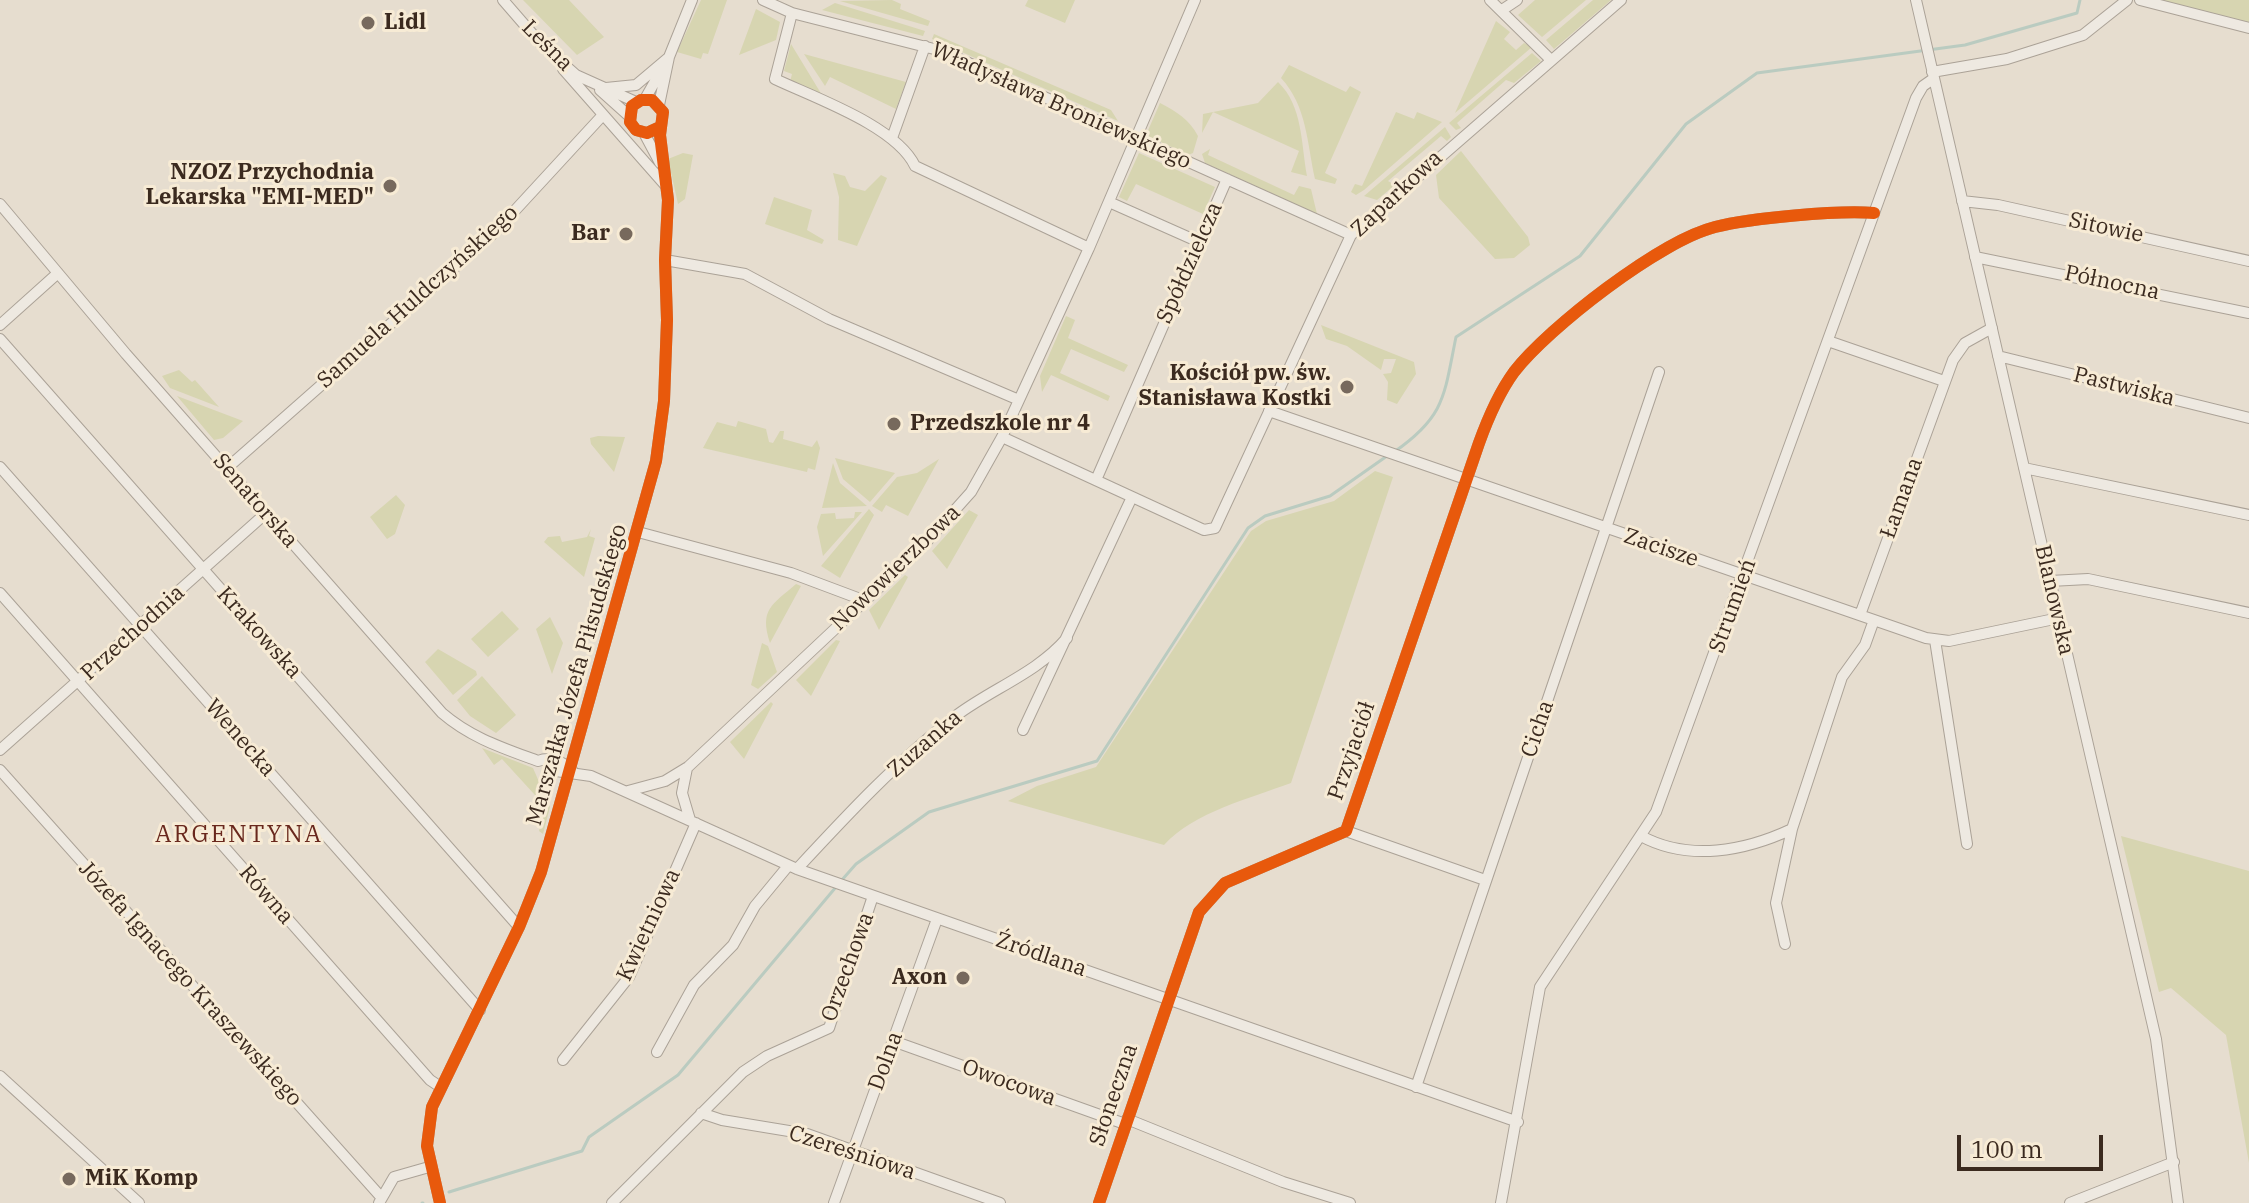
<!DOCTYPE html>
<meta charset="utf-8">
<style>
body{margin:0}
#map{position:relative;width:2249px;height:1203px;overflow:hidden;background:#e6ddcf;font-family:"IBM Plex Serif",serif}
canvas{display:block}
.scale{position:absolute;left:1957px;top:1135px;width:146px;height:36px;box-sizing:border-box;border:4px solid #3b2a1f;border-top:0;padding-left:10px;font-size:24px;line-height:28px;white-space:nowrap;color:#3b2a1f;-webkit-text-stroke:6px #f7ebd5;paint-order:stroke}
</style>
<div id="map">
<canvas width="2249" height="1203"></canvas>
<div class="scale">100 m</div>
</div>
<script>
const c = document.querySelector('canvas').getContext('2d');
c.lineJoin = 'round';
function fillPath(path, color) { c.fillStyle = color; c.fill(path, 'evenodd'); }
function stroke(path, color, width, dash) { c.strokeStyle = color; c.lineWidth = width; c.lineCap = dash ? 'butt' : 'round'; c.setLineDash(dash || []); c.stroke(path); }
function drawText(font, color, halo, rows, align = 'center') {
  c.font = font + ' "IBM Plex Serif",serif'; c.lineWidth = 6; c.setLineDash([]); c.textBaseline = 'middle'; c.strokeStyle = halo; c.fillStyle = color; for (const [text, x, y, turn = 0] of rows) {
    c.save(); c.translate(x, y); c.rotate((+turn || 0) * Math.PI / 180); c.textAlign = isNaN(turn) ? turn : align; if (halo) c.strokeText(text, 0, 0); c.fillText(text, 0, 0); c.restore();
  }
}
fillPath(new Path2D(`
 M523,0H569L604,37L577,55Z
 M701,0H727L708,54L703,53L701,59L677,52Z
 M892,0L901,4L900,9L930,21L928,26L840,1Z
 M1028,0H1075L1065,23L1025,6Z
 M1535,0H1586L1542,37L1518,15Z
 M1593,0H1611L1554,49L1546,40Z
 M2158,0H2249V23Z
 M835,3L925,31L923,36L822,10Z
 M756,9L780,22L776,40L739,55Z
 M1496,21L1510,32L1504,39L1516,50L1524,43L1532,47L1455,113Z
 M934,34L1111,110L1118,121L932,39Z
 M791,44L825,100L790,82L792,74L784,71Z
 M1532,53L1541,61L1514,83L1506,80L1457,123L1461,128L1456,130L1449,123Z
 M804,54L906,82L896,109L830,77L825,86Z
 M1289,65L1346,92L1350,86L1361,92L1325,173L1337,179L1335,184L1315,179C1307,143 1307,106 1281,78Z
 M1278,82C1303,106 1301,144 1307,176L1291,172L1299,151L1213,112L1202,133L1203,114L1258,103Z
 M1160,103C1177,112 1189,119 1198,136L1193,153L1188,155L1146,135Z
 M1396,112L1414,119L1417,112L1442,122L1364,190L1356,195L1351,192L1355,184L1362,186Z
 M1445,127L1451,137L1447,141L1441,136L1388,181L1395,185L1377,200L1364,196Z
 M1210,149L1208,155L1294,195L1299,186L1311,189L1317,214L1205,163L1202,154Z
 M1461,151L1528,237L1530,245L1514,258L1495,259L1439,198L1436,175Z
 M683,153L693,155L685,199L678,204L668,159Z
 M1139,153L1215,187L1203,214L1136,184L1127,201L1119,197Z
 M833,173L845,176L850,187L865,191L881,175L887,178L857,246L838,240L839,197Z
 M774,197L812,210L807,230L824,240L822,244L765,224Z
 M1066,316L1075,320L1068,338L1128,365L1124,372L1071,349L1060,373L1110,396L1108,401L1051,375L1042,392L1040,376Z
 M1321,325L1414,362L1416,374L1397,404L1387,400L1388,382L1383,374L1391,373L1396,359H1384L1381,370L1347,346L1326,339Z
 M179,370L192,382L195,380L219,407L170,388L162,376Z
 M177,396L243,421L223,438L214,440Z
 M738,421L766,429L769,442L773,443L780,431H784L783,439L812,447L817,440L820,448L815,470L808,468L807,472L703,448L717,422L736,427Z
 M598,436L625,437L614,472L591,444L590,438Z
 M835,458L895,473L870,502L843,479Z
 M939,459L908,516L886,505L882,512L872,506L897,477L917,473Z
 M833,463L840,483L867,506L822,508Z
 M1375,471L1393,477L1291,783C1251,798 1194,812 1164,845L1008,801L1037,786L1096,767L1251,531L1266,521L1334,501Z
 M396,495L405,505L395,534L387,539L370,517Z
 M869,509L874,515L840,578L821,566Z
 M969,510L978,515L947,569L932,551Z
 M855,512H862L823,556L817,527L821,514L835,513L836,519L854,518Z
 M591,529L589,536L595,538L584,577L544,542L548,537L560,536L562,542L587,537Z
 M905,575L908,577L879,630L869,610Z
 M796,584L801,586L770,643C759,609 772,605 796,584Z
 M502,611L519,629L488,657L471,639Z
 M550,617L563,643L552,674L536,629Z
 M836,640L840,641L811,696L796,680Z
 M762,643L768,646L777,672L758,689L751,685Z
 M438,649L476,671L477,675L453,695L425,662Z
 M482,676L516,715L496,733L470,716L457,700Z
 M771,702L773,704L744,759L730,742Z
 M482,748L533,768L550,807L543,834L539,831L545,806L502,759L494,765Z
 M2121,836L2249,871V1163L2226,1035L2171,988L2159,992Z`), '#d7d5b1');
stroke(new Path2D(`
 M1394,452C1446,416 1444,395 1456,337L1580,256L1686,124L1757,73L1965,45L2077,13L2080,0
 M841,881L856,864L929,812L1097,761L1248,528L1265,516L1330,496L1387,456
 M449,1192L582,1151L589,1137L678,1075L836,887
 M422,1203H423`), '#bacbc0', 3);
const minor = new Path2D(`
 M503,0L542,45L576,75L636,102
 M763,0L792,13L942,51L1351,235
 M1490,0L1551,60
 M1916,0L2156,1039L2178,1203
 M2140,0L2249,28
 M1502,10L1517,0
 M792,13L775,79C815,98 896,126 915,166L1089,248
 M563,69L666,186
 M1932,72L2007,59L2083,35L2127,0
 M606,88L636,85L668,58
 M600,90L629,116
 M645,99L662,69
 M659,105L669,57L692,0
 M644,133L660,163
 M892,138L925,46
 M1962,201L1998,205L2249,261
 M1109,202L1199,242
 M0,204L126,354L442,713C471,738 503,748 538,761C551,756 563,762 572,770
 M1975,257L2249,313
 M665,260L745,274L829,319L1019,400
 M0,325L58,273
 M0,339L519,927
 M1828,341L1944,381
 M1998,356L2249,418
 M1269,411L1926,638L1949,641L2059,618
 M1002,437L1204,530L1215,528L1351,235L1621,0
 M0,467L480,1010
 M2024,468L2249,515
 M226,469L496,231L601,117
 M1096,480L1227,179
 M638,532L791,573L863,600
 M2050,581L2088,579L2249,613
 M0,593L430,1080L439,1086
 M1860,615L1953,360L1965,343L1992,328
 M1935,640L1967,844
 M1023,730L1132,497
 M0,750L265,514
 M687,768L682,793L690,820
 M0,770L381,1197
 M549,770L591,776L797,869L1518,1122
 M628,791L665,781L688,767L920,549L971,492L1002,437L1089,248L1195,0
 M1346,831L1485,880
 M1641,836C1689,862 1745,851 1792,829L1842,677L1865,645L1874,620
 M797,869C847,815 898,760 957,715C993,688 1037,673 1067,638
 M1785,944L1776,903L1792,829
 M893,1041L1125,1124
 M657,1052L694,985L733,945L755,906L788,866
 M563,1060L629,977L696,823
 M0,1076L139,1203
 M1416,1087L1659,372
 M701,1113L722,1120L807,1134L1000,1203
 M1127,1119L1283,1182L1350,1203
 M379,1203L394,1177L429,1167
 M440,1203L427,1146L432,1107L519,927L541,872L656,461L664,401L667,320L665,260L668,200L660,135L663,112L652,100H641L632,106L630,122L636,130L647,133L660,127
 M612,1203L743,1072L767,1056L829,1028L873,896
 M834,1203L937,919
 M1099,1203L1199,912L1225,883L1346,831L1479,443C1488,418 1498,394 1514,372C1549,327 1660,241 1715,227C1751,218 1838,210 1874,213
 M1501,1203L1540,987L1656,812L1916,98L1923,86L1933,79
 M2070,1203L2174,1162`);
stroke(minor, '#aba297', 12);
stroke(minor, '#eee9e1', 10);
stroke(new Path2D(`
 M440,1203L427,1146L432,1107L519,927L541,872L656,461L664,401L667,320L665,260L668,200L660,135L663,112L652,100H641L632,106L630,122L636,130L647,133L660,127
 M1099,1203L1199,912L1225,883L1346,831L1479,443C1488,418 1498,394 1514,372C1549,327 1660,241 1715,227C1751,218 1838,210 1874,213`), '#e8590c', 12);
for (const [x, y, r, color] of [
 [368,23,8,"#77695d"],
 [390,186,8,"#77695d"],
 [626,234,8,"#77695d"],
 [1347,387,8,"#77695d"],
 [894,424,8,"#77695d"],
 [963,978,8,"#77695d"],
 [69,1179,8,"#77695d"]
]) { const dot = new Path2D(); dot.arc(x, y, r, 0, 2 * Math.PI); c.fillStyle = color; c.fill(dot); stroke(dot, '#f7ebd5', 3); }
drawText('bold 22px', '#3b2a1f', '#f7ebd5', [
 ["Lidl",384,23,"left"],
 ["NZOZ Przychodnia",374,173],
 ["Lekarska \"EMI-MED\"",374,198],
 ["Bar",610,234],
 ["Kościół pw. św.",1331,374],
 ["Stanisława Kostki",1331,399],
 ["Przedszkole nr 4",910,424,"left"],
 ["Axon",947,978],
 ["MiK Komp",85,1179,"left"]
], 'right');
drawText('22px', '#3b2a1f', '#f7ebd5', [
 ["Leśna",547,46,45],
 ["Władysława Broniewskiego",1061,106,24],
 ["Zaparkowa",1397,194,-43],
 ["Sitowie",2106,228,12],
 ["Spółdzielcza",1190,263,-66],
 ["Północna",2112,283,12],
 ["Samuela Huldczyńskiego",418,297,-42],
 ["Pastwiska",2124,387,14],
 ["Łamana",1902,498,-70],
 ["Senatorska",255,501,49],
 ["Zacisze",1661,548,19],
 ["Nowowierzbowa",896,568,-44],
 ["Blanowska",2054,600,77],
 ["Strumień",1733,606,-70],
 ["Przechodnia",133,633,-42],
 ["Krakowska",259,633,48],
 ["Marszałka Józefa Piłsudskiego",577,675,-74],
 ["Cicha",1538,729,-71],
 ["Wenecka",240,738,49],
 ["Zuzanka",925,744,-41],
 ["Przyjaciół",1352,751,-71],
 ["Równa",266,895,49],
 ["Kwietniowa",649,925,-65],
 ["Źródlana",1041,955,19],
 ["Orzechowa",848,967,-70],
 ["Józefa Ignacego Kraszewskiego",190,984,48],
 ["Dolna",886,1061,-70],
 ["Owocowa",1009,1083,20],
 ["Słoneczna",1114,1095,-71],
 ["Czereśniowa",852,1153,18]
]);
c.letterSpacing = '2px';
drawText('24px', '#69281d', '#f7ebd5', [
 ["ARGENTYNA",239,835]
]);
c.letterSpacing = '0px';
</script>
